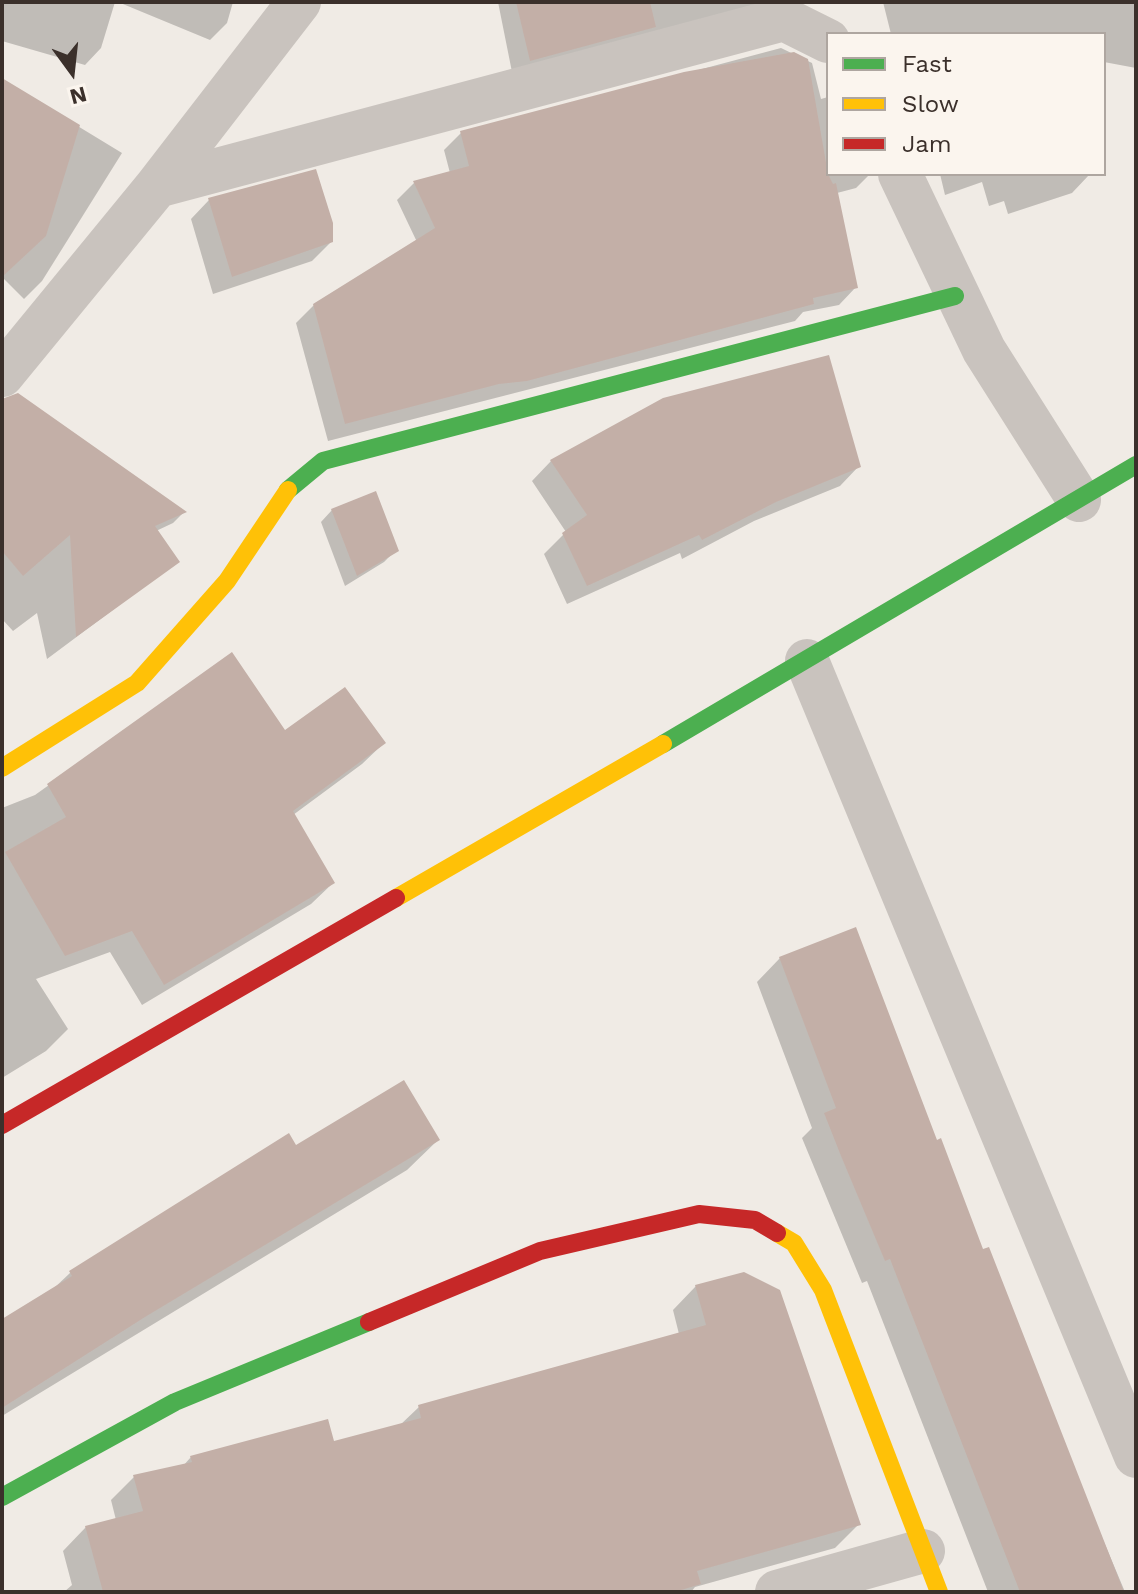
<!DOCTYPE html>
<style>
body{margin:0}
#map{position:relative;width:1138px;height:1594px;overflow:hidden;background:#f0ebe5;font-family:"Work Sans",sans-serif}
canvas{display:block}
.frame{position:absolute;inset:0;border:4px solid #3b302b;pointer-events:none}
.legend{position:absolute;left:826px;top:32px;width:280px;height:144px;box-sizing:border-box;background:#fbf5ee;border:2px solid #aea6a0;margin:0;padding:10px 14px;list-style:none;font-size:24px;color:#3b302b}
.legend li{display:flex;align-items:center;gap:16px;height:40px}
.legend b{width:40px;border:2px solid #aea6a0}
.north{position:absolute;left:32px;top:32px;width:80px;height:80px;-webkit-text-stroke:6px #fbf5ee;paint-order:stroke;rotate:165deg;font-size:22px;font-weight:700;line-height:32px;text-align:center;color:#3b302b}
.north::after{content:'';display:block;margin:auto;width:28px;height:36px;background:#3b302b;clip-path:polygon(50% 0,100% 100%,50% 72%,0 100%)}
</style>
<div id="map">
<canvas width="1138" height="1594"></canvas>
<div class="frame"></div>
<ul class="legend">
<li><b style="height:10px;background:#4caf50"></b>Fast</li>
<li><b style="height:10px;background:#ffc107"></b>Slow</li>
<li><b style="height:10px;background:#c62828"></b>Jam</li>
</ul>
<div class="north">N</div>
</div>
<script>
const c = document.querySelector('canvas').getContext('2d');
c.lineJoin = 'round';
function fillPath(path, color) { c.fillStyle = color; c.fill(path, 'evenodd'); }
function stroke(path, color, width, dash) { c.strokeStyle = color; c.lineWidth = width; c.lineCap = dash ? 'butt' : 'round'; c.setLineDash(dash || []); c.stroke(path); }
fillPath(new Path2D(`
 M2,2H115L101,48L85,65L2,41Z
 M118,2H233L227,23L210,40Z
 M498,2H792L513,77Z
 M883,2H1136V68L1104,62V34H891Z
 M781,48L812,63L821,99L828,97V174H870L856,188L837,193L856,287L839,305L803,312L795,321L328,441L296,323L314,305L417,242L397,200L414,183L450,173L444,150L461,133Z
 M2,80L122,153L42,281L24,299L2,277Z
 M940,174H1089V175L1072,193L1008,214L1004,201L989,206L982,182L945,195Z
 M209,200L331,242L312,261L213,294L191,219Z
 M551,461L859,466L840,486L754,521L682,559L680,553L567,604L544,554L566,532L532,481Z
 M2,469L184,512L173,523L156,531L177,562L47,659L37,613L13,631L2,619Z
 M332,510L396,550L384,562L345,586L321,522Z
 M231,655L285,732L384,743L362,764L293,815L333,883L311,904L142,1005L110,952L36,979L68,1029L46,1051L2,1078V808L35,795Z
 M780,958L936,1142L1125,1592H988L867,1281L862,1283L802,1138L812,1128L757,982Z
 M438,1140L407,1170L2,1416V1321L52,1290L70,1273L295,1147Z
 M696,1286L858,1525L835,1548L695,1587L691,1592H64L72,1585L63,1551L86,1527L116,1520L111,1500L134,1477L183,1466L191,1457L333,1444L399,1426L419,1407L679,1334L673,1310Z`), '#0003');
fillPath(new Path2D(`
 M516,2H650L656,27L530,61Z
 M794,52L808,59L828,174L833,184L836,183L858,288L813,298L814,304L527,381L499,384L345,424L313,304L435,228L413,181L469,166L460,131L684,72Z
 M2,78L80,125L46,236L2,277Z
 M316,169L333,223V242L232,277L208,198Z
 M829,355L861,467L776,502L702,540L699,535L587,586L562,533L587,515L550,460L663,398Z
 M18,393L187,512L155,526L180,562L76,637L70,535L23,576L2,551V399Z
 M376,491L399,551L357,576L331,509Z
 M232,652L285,730L345,687L386,743L293,811L335,883L164,985L132,931L65,956L5,852L66,817L47,784Z
 M856,927L937,1140L941,1138L983,1249L989,1247L1124,1592H1020L890,1259L885,1261L841,1156L824,1113L836,1108L779,957Z
 M404,1080L440,1140L145,1317L2,1408V1319L72,1276L69,1271L289,1133L296,1145Z
 M744,1272L780,1290L861,1525L697,1571L701,1584L675,1592H103L85,1526L143,1511L133,1475L192,1462L190,1456L328,1419L334,1441L421,1418L418,1405L706,1325L695,1285Z`), '#c3afa7');
stroke(new Path2D(`
 M900,174L984,350L1079,500
 M157,186L784,19L828,41
 M2,375L157,186L299,2
 M807,661L1136,1456
 M777,1592L923,1551`), '#c9c3be', 44);
stroke(new Path2D(`
 M288,490L323,461L955,296
 M663,744L1136,465
 M2,1497L175,1402L369,1322`), '#4caf50', 18);
stroke(new Path2D(`
 M2,768L137,683L227,581L288,490
 M396,898L663,744
 M777,1233L794,1243L823,1290L939,1592`), '#ffc107', 18);
stroke(new Path2D(`
 M2,1125L396,898
 M369,1322L540,1251L699,1214L755,1220L777,1233`), '#c62828', 18);
</script>
